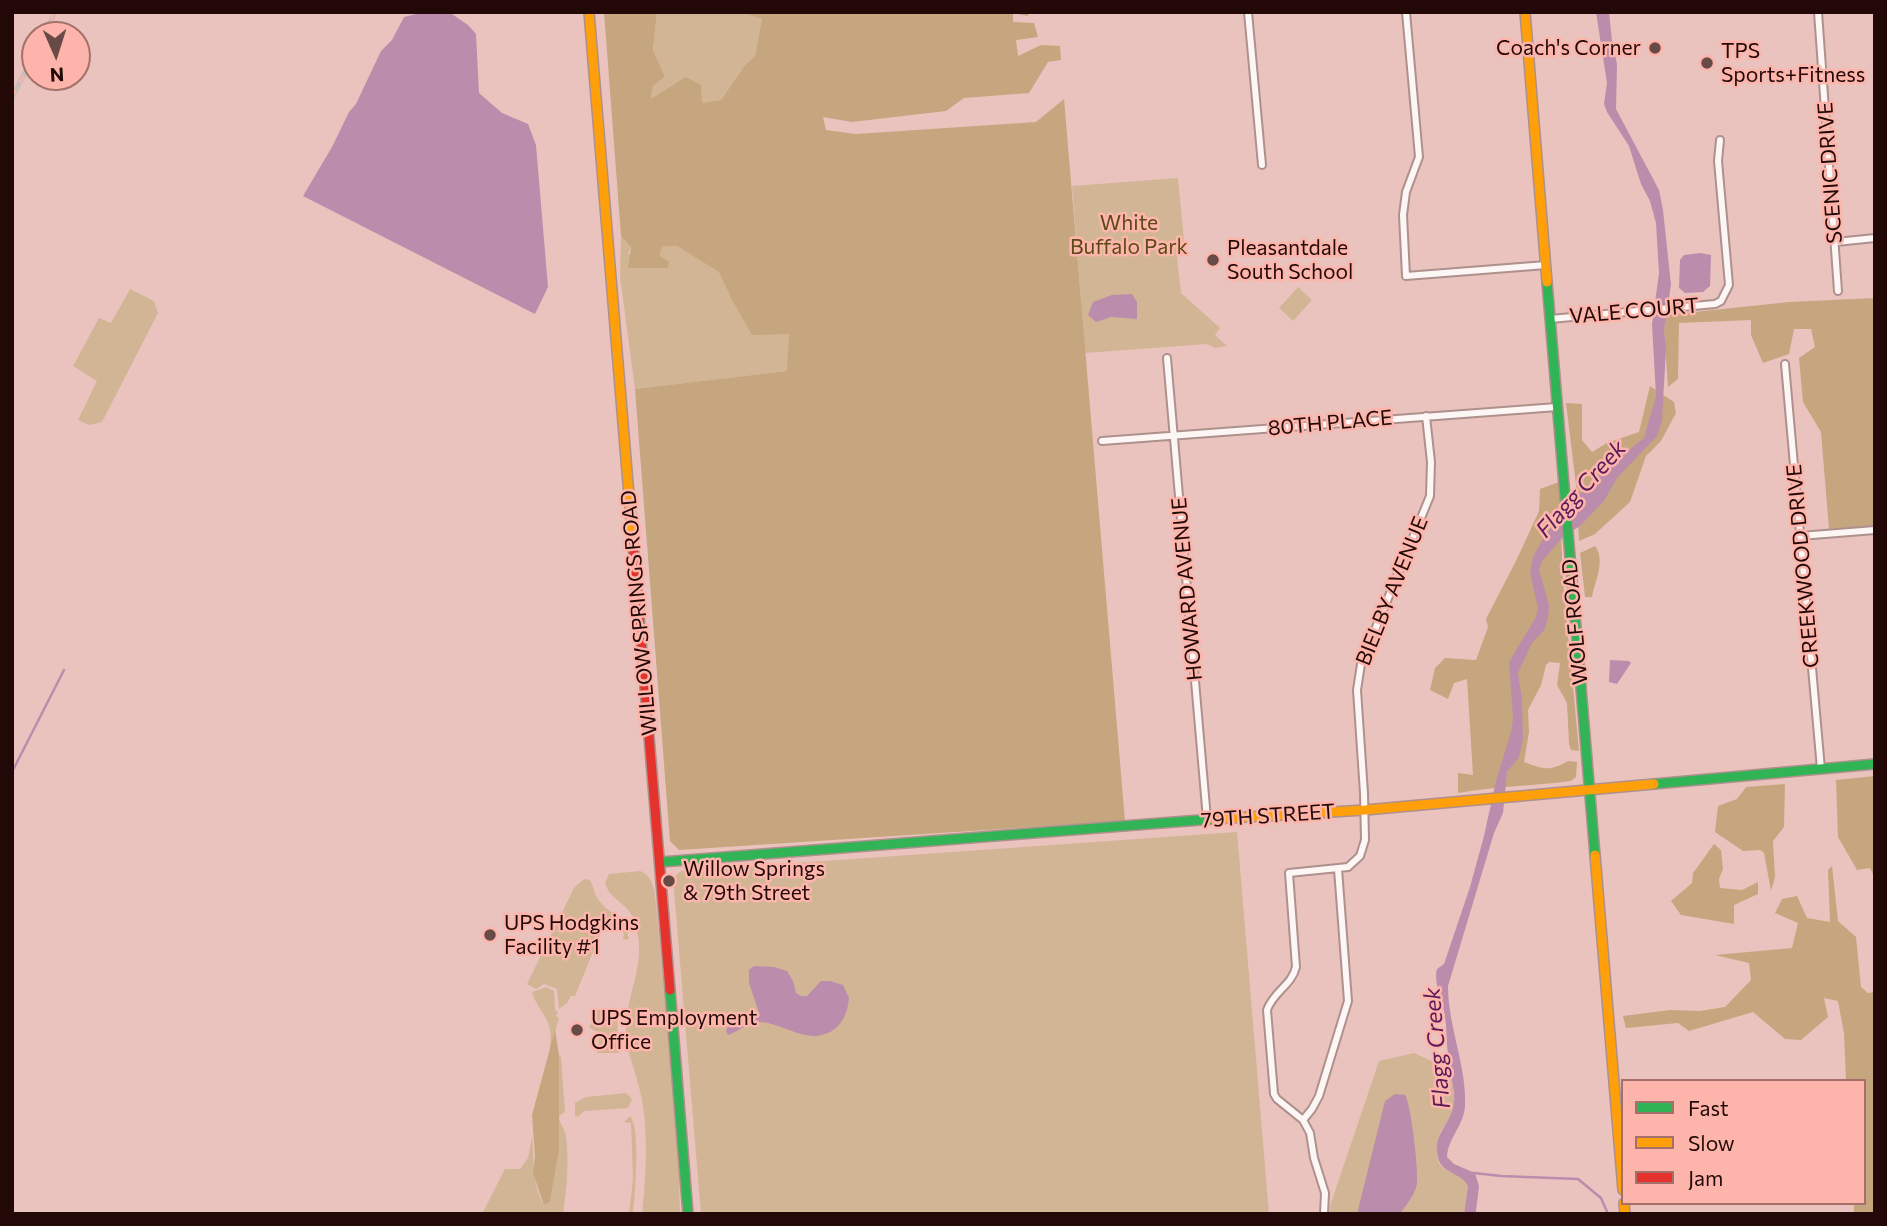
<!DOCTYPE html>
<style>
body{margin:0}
#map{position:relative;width:1887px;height:1226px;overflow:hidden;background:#eac3be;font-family:Commissioner,sans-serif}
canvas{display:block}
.frame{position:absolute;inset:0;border:14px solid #220907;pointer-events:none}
.legend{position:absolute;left:1621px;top:1079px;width:245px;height:126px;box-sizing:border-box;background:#fdb5ab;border:2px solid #a57069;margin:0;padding:9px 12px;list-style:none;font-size:21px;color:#220907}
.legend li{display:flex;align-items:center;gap:14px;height:35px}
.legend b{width:35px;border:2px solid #a57069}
.north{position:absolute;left:21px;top:21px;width:70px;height:70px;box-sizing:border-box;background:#fdb5ab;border:2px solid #a57069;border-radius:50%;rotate:177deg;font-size:19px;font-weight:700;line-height:28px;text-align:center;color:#220907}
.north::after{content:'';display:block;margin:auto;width:24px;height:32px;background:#684a47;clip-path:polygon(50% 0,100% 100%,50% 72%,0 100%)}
</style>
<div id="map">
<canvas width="1887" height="1226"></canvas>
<div class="frame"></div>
<ul class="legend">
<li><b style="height:9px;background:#30b455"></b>Fast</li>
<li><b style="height:9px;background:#ff9f0a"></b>Slow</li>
<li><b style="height:9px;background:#e5322d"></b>Jam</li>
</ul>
<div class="north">N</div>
</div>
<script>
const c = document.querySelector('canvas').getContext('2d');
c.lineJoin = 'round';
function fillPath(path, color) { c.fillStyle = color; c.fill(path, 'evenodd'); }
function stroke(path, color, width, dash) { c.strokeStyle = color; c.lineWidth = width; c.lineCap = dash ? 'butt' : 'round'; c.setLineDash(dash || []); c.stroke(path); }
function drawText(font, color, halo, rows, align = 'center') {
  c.font = font + ' Commissioner,sans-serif'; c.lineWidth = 5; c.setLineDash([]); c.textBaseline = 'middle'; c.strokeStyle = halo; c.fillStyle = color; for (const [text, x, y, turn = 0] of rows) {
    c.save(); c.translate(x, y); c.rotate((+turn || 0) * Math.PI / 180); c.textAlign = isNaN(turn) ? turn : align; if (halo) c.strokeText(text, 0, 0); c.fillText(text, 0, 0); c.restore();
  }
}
fillPath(new Path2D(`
 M657,12H739L762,19L755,56L745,65L721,100L702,103L686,78L651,100L653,86L665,77L653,50Z
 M1178,178L1184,242L1177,257L1181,293L1220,328L1215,335L1227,346L1215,348L1207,344L1085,353L1072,186Z
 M621,236L631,247L628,254L660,257L662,247L677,246L720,272L731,298L789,334L788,371L635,389L620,276Z
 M1298,287L1312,300L1293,321L1279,308Z
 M130,289L154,301L158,313L102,422L89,425L78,420L97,381L73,366L99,318L111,323Z
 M1237,832L1269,1214H701L673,878L681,871Z
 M640,871C653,876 655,891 656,904L678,1137L680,1214H642C646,1176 649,1128 640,1091C635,1067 624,1049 626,1024C629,985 648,961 634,920C628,903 609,899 605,883L609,874Z
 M584,879L590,880C593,885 594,891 596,896C607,915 623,912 629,939L623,940L624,933L611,927L607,932L602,930L575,996H571L567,1003L559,1009L557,989L544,984L536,989L527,984L574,888Z
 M546,987L554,991L555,1010L558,1012L556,1016L559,1018L547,1063C550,1050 553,1035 548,1023C543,1011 535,1004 532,992Z
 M598,1009L604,1012L602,1015L611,1019L615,1014L617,1015L619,1053H597L600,1033L589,1028Z
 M1414,1053L1450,1069C1452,1083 1457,1099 1453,1113C1451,1121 1445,1124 1441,1131C1437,1138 1435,1155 1439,1163C1446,1175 1461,1171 1468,1186L1464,1214H1330V1206L1379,1061Z
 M559,1055L561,1057L565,1112L559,1116C559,1124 565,1128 566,1136C569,1162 567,1188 563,1214H482L505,1169H520L528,1158L532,1137C535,1162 531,1181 544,1205L550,1202L559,1150Z
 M626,1093L632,1099L628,1108L584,1111L578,1117L575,1116V1103L586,1097Z
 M630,1116C641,1127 635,1196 633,1214H629L633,1179L631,1123L624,1122Z`), '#d2b595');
fillPath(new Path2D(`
 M604,12H657L653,50L665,77L653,86L651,99L686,77L701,85L702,103L721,100L745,65L755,56L762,19L739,12H1028V16L1013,13V22L1034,23L1038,37L1016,40L1018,56L1041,45L1060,46L1061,60L1048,62L1029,93L964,98L946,111L852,122L823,117L826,130L856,134L1036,122L1064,99L1125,821L679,850L670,841L635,389L787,371L789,334L752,335L731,298L719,272L677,246L662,247L660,256L669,262L668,268H628L631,247L621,236Z
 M1875,298V526L1829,529L1821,432L1803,402L1799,358L1815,347L1811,329H1794L1789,354L1763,363L1751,335V320L1679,323L1678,379L1668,387L1664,330L1666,315L1789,302Z
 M1650,386L1674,402L1676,413L1661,441L1646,456L1630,502L1595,534L1579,541L1577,493L1566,403L1582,404V440L1592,452L1607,443L1639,432Z
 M1559,482L1563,580L1579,751L1571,750L1569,744L1567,703L1557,685L1560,663L1549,662L1546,665L1541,685L1528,710L1529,732L1524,762C1543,769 1550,772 1568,761L1577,762L1576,777L1571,781C1533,786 1496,786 1458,793V773L1473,775L1467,679L1454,683L1448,699L1430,690L1435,668L1445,658L1476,660L1488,627L1486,619L1517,559L1539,511L1540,489Z
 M1595,546C1606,560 1595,581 1592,597H1585L1580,553Z
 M1875,776V878L1870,868L1857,870L1838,837L1836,780Z
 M1785,784L1784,827L1773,841L1775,877L1771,891L1764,853L1760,850L1743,851L1715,832L1718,806L1737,799L1746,787Z
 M1714,844L1721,850L1723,869L1719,879L1720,888L1742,890L1758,882V894L1734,905V924L1681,915L1671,901L1692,883L1693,873Z
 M1832,866L1838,921L1856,937L1861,987L1868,993L1875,992V1214H1854V1203H1864V1081H1846L1844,1033L1838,1001L1824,998L1828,1017L1801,1040L1785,1039L1753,1012L1689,1031L1678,1023L1626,1028L1623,1016L1670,1010L1700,1011L1725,1007L1751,980L1749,963L1715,955L1792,948L1798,923L1775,913L1782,899L1797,896L1807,918L1830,922L1828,870Z
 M555,1030L559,1055V1150L550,1202L544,1205L533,1173L535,1157L532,1115Z`), '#c6a67f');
fillPath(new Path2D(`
 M424,12H449L468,25L476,34L479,93L502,113L528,124L536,145L548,287L535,314L303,196L332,147L349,112L356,104L381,51L392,40L404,17Z
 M1596,12H1609L1612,41L1617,64L1616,109L1659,190L1663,210L1671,285L1664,330L1666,349L1662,420L1657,436L1617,478L1604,501L1580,526L1562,538L1542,561L1539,570L1549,605L1548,617L1545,629L1532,643L1518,673L1522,700L1523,739L1519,757L1507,772L1503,813L1494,833L1448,986C1448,1027 1467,1066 1465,1106C1464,1125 1448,1138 1447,1157L1454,1164L1475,1173L1479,1186L1476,1211L1475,1214H1464L1468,1186C1461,1172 1442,1174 1438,1158C1431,1129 1457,1125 1454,1092C1452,1079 1449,1067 1448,1054C1446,1042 1447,1029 1445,1016C1443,1001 1433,983 1437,969L1444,964L1470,887L1484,836L1496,781L1511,732L1513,718L1509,662L1536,617L1538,608L1530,573L1533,557L1544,537L1575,499L1602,472L1644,438L1656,396L1652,324L1659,273L1656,223L1650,201L1641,184L1629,146L1607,112L1604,104L1607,83Z
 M1700,253L1711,255L1710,286L1703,292L1685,293L1679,288L1680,260L1684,255Z
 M1132,294L1137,302V319L1111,317L1096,322L1088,315L1093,302L1112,295Z
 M1610,660L1629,661L1631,663L1617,684L1609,682Z
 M754,966L774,967L787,971L793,981L796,993L801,996H807L821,981H830L843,985L849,998C848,1011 843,1024 832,1031C806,1046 784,1022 758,1022C745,1023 739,1032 728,1035L726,1031L729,1024L742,1023L760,1016L749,983V970Z
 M1395,1094L1405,1095C1411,1103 1419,1173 1417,1184C1415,1195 1406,1205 1400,1214H1357L1385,1101Z`), '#bc8cac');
stroke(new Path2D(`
 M12,772L64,670
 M1474,1173L1501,1176L1578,1179L1601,1198L1608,1214`), '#bc8cac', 2.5);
const street = new Path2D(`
 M1248,12L1262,165
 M1406,12L1419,157L1406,192L1403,215L1406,276L1546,265
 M1818,12L1838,291
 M1836,242L1875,238
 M1550,319L1715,304L1721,301L1729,285L1718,161L1720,140
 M1167,358L1207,819
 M1785,364L1821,769
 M1102,441L1557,407
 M1800,536L1875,530
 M1303,1120L1312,1109L1319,1096L1348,1001L1338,869
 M1324,1214L1325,1193L1314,1158L1310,1133L1303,1120L1277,1099L1274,1094L1267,1010C1273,992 1292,985 1296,967L1289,873L1348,867L1360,856L1365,840L1364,793L1357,690L1361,664L1430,496L1431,462L1426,416`);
const fast = new Path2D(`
 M1547,282L1595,855
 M1654,784L1875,764
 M661,862L1213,819
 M670,990L688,1214`);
const slow = new Path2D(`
 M589,12L633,544
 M1525,12L1547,282
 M1213,819L1365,810L1654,784
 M1595,855L1623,1190
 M1624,1203L1625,1214`);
const jam = new Path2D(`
 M633,544L670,990`);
stroke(street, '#ae908c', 10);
stroke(fast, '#ae908c', 12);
stroke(slow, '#ae908c', 12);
stroke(jam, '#ae908c', 12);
stroke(street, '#fcf6f5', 6);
stroke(fast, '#30b455', 9);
stroke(slow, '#ff9f0a', 9);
stroke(jam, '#e5322d', 9);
const rail = new Path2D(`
 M44,35L55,12
 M12,97L35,54`);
stroke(rail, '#c9bdbb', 5);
stroke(rail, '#fdb5ab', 2.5, [8]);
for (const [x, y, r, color] of [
 [1655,48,7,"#684a47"],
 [1707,63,7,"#684a47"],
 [1213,260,7,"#684a47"],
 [669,881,7,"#684a47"],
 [490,935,7,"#684a47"],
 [577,1030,7,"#684a47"]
]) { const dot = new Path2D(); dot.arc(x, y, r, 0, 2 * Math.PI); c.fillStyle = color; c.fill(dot); stroke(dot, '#fdb5ab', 2.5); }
drawText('21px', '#220907', '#fdb5ab', [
 ["Coach's Corner",1641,48,"right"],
 ["TPS",1721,51],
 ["Sports+Fitness",1721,75],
 ["Pleasantdale",1227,248],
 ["South School",1227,272],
 ["Willow Springs",683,869],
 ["& 79th Street",683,893],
 ["UPS Hodgkins",504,923],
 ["Facility #1",504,947],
 ["UPS Employment",591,1018],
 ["Office",591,1042]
], 'left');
drawText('21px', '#220907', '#fdb5ab', [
 ["SCENIC DRIVE",1830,173,-94],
 ["VALE COURT",1634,311,-5],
 ["80TH PLACE",1330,423,-5],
 ["CREEKWOOD DRIVE",1803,566,-95],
 ["HOWARD AVENUE",1187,589,-95],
 ["BIELBY AVENUE",1392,591,-68],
 ["WILLOW SPRINGS ROAD",639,613,-95],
 ["WOLF ROAD",1575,622,-95],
 ["79TH STREET",1268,816,-4]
]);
drawText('21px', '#5c4915', '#fdb5ab', [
 ["White",1129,223],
 ["Buffalo Park",1129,247]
]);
drawText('italic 23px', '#581a58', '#fdb5ab', [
 ["Flagg Creek",1581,489,-48],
 ["Flagg Creek",1437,1048,-95]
]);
</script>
